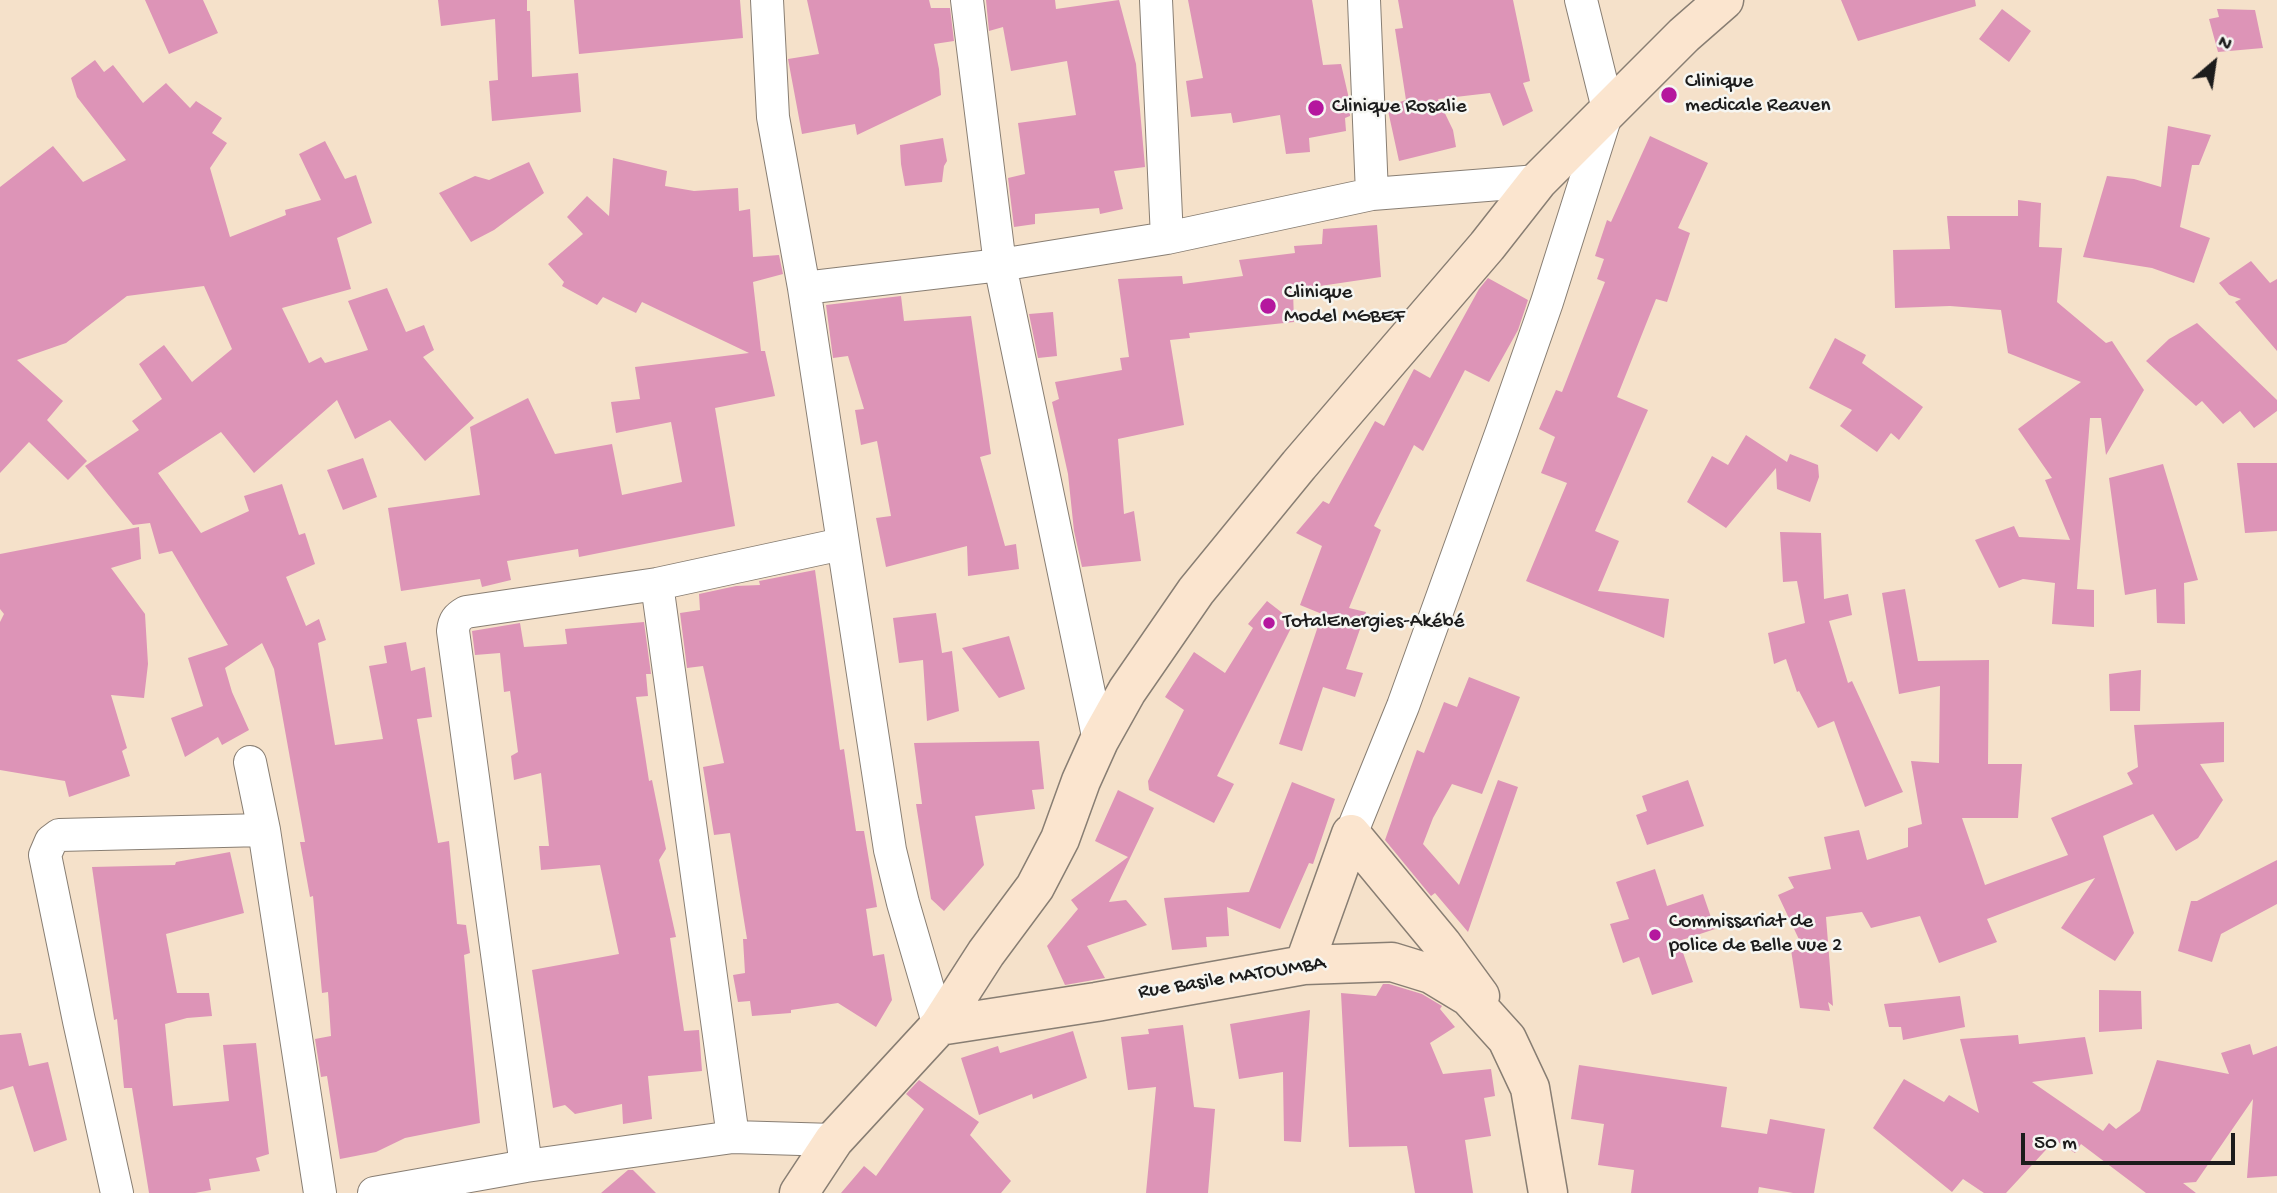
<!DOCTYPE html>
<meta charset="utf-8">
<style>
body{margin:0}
#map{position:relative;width:2277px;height:1193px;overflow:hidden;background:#f5e1ca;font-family:"Gochi Hand",sans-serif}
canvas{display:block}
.north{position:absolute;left:2179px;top:28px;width:70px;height:70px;-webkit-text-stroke:5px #f6f6f2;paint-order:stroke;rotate:29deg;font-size:19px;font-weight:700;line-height:28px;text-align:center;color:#1c1c1c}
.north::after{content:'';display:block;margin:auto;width:24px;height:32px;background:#1c1c1c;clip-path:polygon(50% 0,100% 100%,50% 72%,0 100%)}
.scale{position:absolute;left:2021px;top:1133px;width:214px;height:32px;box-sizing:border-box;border:4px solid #1c1c1c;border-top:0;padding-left:9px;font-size:21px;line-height:24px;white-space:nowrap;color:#1c1c1c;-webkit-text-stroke:5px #f6f6f2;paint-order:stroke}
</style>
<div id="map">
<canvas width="2277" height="1193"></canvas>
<div class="north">N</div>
<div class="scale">50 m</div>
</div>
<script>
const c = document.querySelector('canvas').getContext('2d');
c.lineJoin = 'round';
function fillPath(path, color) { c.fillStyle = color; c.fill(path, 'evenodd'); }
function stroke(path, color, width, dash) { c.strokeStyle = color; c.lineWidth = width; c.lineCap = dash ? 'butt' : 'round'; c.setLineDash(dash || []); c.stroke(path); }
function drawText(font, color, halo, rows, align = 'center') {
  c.font = font + ' "Gochi Hand",sans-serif'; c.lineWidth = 5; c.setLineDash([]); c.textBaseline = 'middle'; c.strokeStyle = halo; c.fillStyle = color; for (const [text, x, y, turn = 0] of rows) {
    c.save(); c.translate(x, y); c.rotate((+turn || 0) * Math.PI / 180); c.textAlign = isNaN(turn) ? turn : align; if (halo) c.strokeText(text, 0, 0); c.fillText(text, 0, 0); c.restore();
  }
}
fillPath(new Path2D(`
 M145,0H203L218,33L169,54Z
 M438,0H527V11H530L532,77L578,73L581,112L492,121L489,81L498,80L495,19L441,26Z
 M574,0H740L743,38L579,54Z
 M807,0H929L931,8H950L954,41L934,44L939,69L941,95L857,135L855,124L802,134L788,59L819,54Z
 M986,0H1055L1056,9L1119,0L1136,64L1145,167L1114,171L1123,209L1100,214L1099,208L1035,214V224L1014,227L1008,178L1025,174L1018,123L1076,115L1067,61L1011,71L1003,27L989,31Z
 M1188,0H1312L1323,65L1341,64L1350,103V116L1345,118L1346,131L1309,138L1310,152L1286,154L1280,115L1233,123L1231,113L1191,117L1186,81L1203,78Z
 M1398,0H1513L1530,81L1523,83L1533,111L1503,126L1490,93L1438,99L1453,130L1456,147L1399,161L1387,106L1406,100L1395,29L1403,28Z
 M1841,0H1975L1976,6L1858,41Z
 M2002,9L2031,31L2009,62L1979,39Z
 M2217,9L2255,10L2263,48L2218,52L2209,19L2219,17Z
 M95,60L104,72L113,65L143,103L166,83L190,108L196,101L222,118L212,133L227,143L210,168L230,237L286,215L285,210L321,200L299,154L325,141L345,179L356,175L372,223L337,238L351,289L282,308L309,363L321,357L325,363L368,350L348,301L387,288L406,332L424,325L434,350L423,357L474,418L425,461L390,420L355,439L337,400L254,473L221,432L158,473L201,533L249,511L244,496L282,484L299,535L305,533L315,564L286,577L306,626L319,619L326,640L318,643L335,745L383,739L369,666L387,663L384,646L406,642L411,671L425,667L432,717L417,719L438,843L449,841L457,924L466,925L470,953L464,955L480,1123L405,1138L376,1152L340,1159L327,1076L321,1077L315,1039L331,1036L328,992L322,993L313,896L310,897L300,842H305L274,669L262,643L225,668L232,692L249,730L222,745L218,737L185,757L171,718L203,706L188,658L228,645L172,551L159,554L150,523L133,525L85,466L139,430L132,421L162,399L139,364L164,345L192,382L232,349L204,286L127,296L66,343L17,360L63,401L47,420L87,461L68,480L29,442L0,473V187L53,146L83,182L126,160L77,97L71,78Z
 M2168,126L2211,135L2199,165H2192L2180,227L2210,238L2194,283L2152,268L2083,257L2107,176L2134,179L2161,187Z
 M1650,136L1708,163L1678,228L1690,233L1667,302L1656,299L1617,397L1648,410L1595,531L1619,541L1598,591L1669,599L1664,638L1526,581L1567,483L1541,473L1555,437L1539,429L1556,390L1562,392L1605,282L1597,279L1604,259L1595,256L1607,220L1611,222Z
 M943,138L947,161L944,166L942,182L905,186L901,164L900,145Z
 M613,158L667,171L665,186L694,191L738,188L739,211L750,209L753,257L779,255L783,274L753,282L761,351H765L775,396L715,408L735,526L579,557L578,549L507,561L511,580L482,587L480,579L401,591L388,508L480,495L470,427L528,398L555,454L612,444L622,495L682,482L671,422L616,433L611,402L640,399L635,367L749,353L642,302L636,313L603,297L597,305L562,286L564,282L548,264L583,234L567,217L587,196L609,216Z
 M529,162L544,193L494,230L471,242L439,193L475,176L489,180Z
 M2018,200L2041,203L2039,247L2062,248L2057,302L2106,343L2112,341L2144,390L2106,455L2101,418H2090L2077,589L2094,590V627L2052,624L2055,583L2023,579L1999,588L1975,540L2014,526L2019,537L2070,540L2045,480L2052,478L2018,429L2081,382L2008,353L2001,310L1950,306L1895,308L1893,250L1950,249L1947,216H2018Z
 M1377,225L1381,277L1293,290L1294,322L1189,333L1190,338L1170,340L1184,425L1118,439L1124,514L1134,511L1141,561L1082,567L1074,531L1068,474L1052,402L1059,399L1055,382L1122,370L1120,358L1129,357L1118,279L1182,276L1183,284L1243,276L1239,260L1295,253L1294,246L1322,244L1323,229Z
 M2251,261L2270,283L2277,279V351L2235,302L2241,299L2229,295L2219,283Z
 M1488,278L1528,300L1518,330L1489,382L1465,370L1423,451L1414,445L1374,526L1381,530L1349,608L1366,612L1346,669L1363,673L1355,697L1323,687L1302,751L1279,744L1322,614L1300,605L1322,546L1296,533L1323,501L1329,504L1375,421L1384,426L1414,369L1430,378L1479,289Z
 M901,296L904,321L971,316L991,454L980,457L1005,546L1016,544L1019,569L968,576L967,546L886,567L876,518L891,516L877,441L861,445L855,410L864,409L848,356L833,358L826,305Z
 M1053,312L1057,356L1038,358L1029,314Z
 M2197,323L2277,400V411L2254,428L2240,411L2223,424L2202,401L2196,406L2146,361L2169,339Z
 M1835,338L1866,355L1862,363L1923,407L1899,440L1891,433L1877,452L1840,426L1852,410L1809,388Z
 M1746,435L1787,462L1790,454L1818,465L1819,477L1810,502L1777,489L1776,468L1726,528L1687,502L1712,456L1728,465Z
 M363,458L377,497L343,510L327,470Z
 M2237,463H2277V531L2245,533Z
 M2163,464L2198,580L2184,583L2185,624L2157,623L2156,589L2125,595L2109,478Z
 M139,527L141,559L111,568L145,614L148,664L144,698L111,695L127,748L122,751L130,776L69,797L65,781L0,770V622L4,614L0,609V554Z
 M1780,532L1821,533L1824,599L1848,594L1852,615L1829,621L1848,683L1852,681L1903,792L1865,807L1834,721L1818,728L1799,691L1797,692L1786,659L1774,664L1768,633L1805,623L1797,581L1783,582Z
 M815,570L840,750L844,749L856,831H864L877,907L866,909L873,956L884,954L892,1000L876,1027L838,1003L791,1010V1013L752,1016L750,1001L738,1002L733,975L745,973L743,939H747L730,833L714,835L703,767L724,763L703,666L687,668L680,613L700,610L699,594L736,586L760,585L759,581Z
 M1905,589L1918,661L1989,660L1988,764H2022L2018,818H1962L1985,885L2068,855L2051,818L2133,784L2127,773L2138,767L2134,725L2224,722V762L2200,764L2223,800L2198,838L2176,851L2153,814L2103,836L2134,933L2115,961L2061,928L2095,878L1987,919L1997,942L1939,963L1920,916L1871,928L1862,912L1826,917L1833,1006L1828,1002L1830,1011L1800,1008L1791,950H1804L1778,895L1794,888L1788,877L1831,869L1824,837L1859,830L1867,860L1908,847V828L1922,824L1911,761L1939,763L1940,686L1899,694L1882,593Z
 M1267,601L1294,622L1217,776L1234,784L1214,823L1149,790L1148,781L1184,710L1165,697L1194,652L1225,673L1253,628L1248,624Z
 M936,613L942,653L952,651L959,711L927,721L923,660L899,663L893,618Z
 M644,622L651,674H646L648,696L636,697L649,781L652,780L666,849L659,860L676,937L670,938L684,1031L699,1030L702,1071L648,1076L652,1119L623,1124L622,1104L575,1114L565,1105L553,1108L532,970L619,954L600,865L541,870L539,846H549L541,773L514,780L511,756L518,752L510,691L504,692L500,653L475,655L472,631L520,623L524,647L567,644L565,629Z
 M1009,636L1025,689L999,698L962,648Z
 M2141,670L2140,711H2110L2109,674Z
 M1469,677L1520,697L1482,794L1452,784L1433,818L1423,844L1459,885L1498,780L1518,787L1468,932L1435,893L1431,896L1385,840L1417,750L1424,753L1444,702L1457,707Z
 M1039,741L1044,789L1032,790L1035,809L975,816L984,865L944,911L931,899L916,804H922L914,743Z
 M1688,780L1704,826L1647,845L1636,815L1647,811L1642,796Z
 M1292,782L1335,799L1313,864L1309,863L1280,929L1227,907L1229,936L1206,937L1207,947L1172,950L1164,898L1249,892Z
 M1118,790L1154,808L1109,902L1126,900L1147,925L1087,946L1105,978L1065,985L1047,946L1078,909L1071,900L1128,857L1095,841Z
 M230,852L244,913L166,934L177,993H209L212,1016L187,1018L165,1024L173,1106L229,1101L223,1045L256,1043L269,1154L256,1158L260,1171L209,1179L211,1190L195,1193H149L132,1088H124L117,1019L114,1020L92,867L175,865L176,862Z
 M2277,860V904L2221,934L2212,962L2178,951L2191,901H2197Z
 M1655,869L1667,906L1703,894L1715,929L1679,941L1693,982L1652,995L1639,957L1623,963L1610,924L1629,919L1616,882Z
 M1383,984H1389L1422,994L1442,1006L1440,1009L1455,1027L1430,1043L1443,1074L1491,1069L1495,1096L1484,1098L1491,1136L1465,1140L1473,1193H1415L1407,1146L1349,1147L1341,993L1376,996Z
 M2099,990L2141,991L2142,1029L2099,1032Z
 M1960,996L1965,1027L1903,1040L1901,1027H1889L1884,1004Z
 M1310,1010L1301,1142L1284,1141L1283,1072L1239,1079L1230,1024Z
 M1183,1025L1194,1107L1215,1109L1208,1193H1146L1156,1087L1128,1090L1121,1037L1149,1034L1148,1029Z
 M1073,1031L1087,1078L1033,1099L1032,1094L979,1115L961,1058L998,1046L1000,1053Z
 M21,1033L29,1066L48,1062L67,1140L34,1152L13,1086L0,1090V1035Z
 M2018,1035L2019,1044L2085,1037L2093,1074L2032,1082L2103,1131L2109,1123L2116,1129L2140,1111L2157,1060L2229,1074L2221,1053L2250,1044L2253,1055L2277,1046V1176L2247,1178L2253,1099L2196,1182L2183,1183L2196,1193H2146L2081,1144L2075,1153L2055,1140L2006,1193H1984L1963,1179L1952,1192L1873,1128L1904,1079L1944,1102L1949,1095L1979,1113L1960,1039Z
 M1579,1065L1727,1087L1721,1127L1767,1134L1770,1119L1825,1129L1814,1193H1793L1759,1187L1758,1193H1631L1634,1170L1598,1165L1604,1124L1571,1119Z
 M919,1080L979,1122L970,1135L1011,1181L1001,1193H841L864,1166L876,1176L924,1109L906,1094Z
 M628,1170H633L656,1193H601Z`), '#dd94b7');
const street = new Path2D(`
 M767,0L773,117L804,288L890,850L903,903L939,1026
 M967,0L1000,265L1099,741
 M1156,0L1167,238
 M1364,0L1372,194
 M804,288L1000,265L1167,238L1372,194L1538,181
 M657,584L733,1137
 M250,762L264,830L320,1193
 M1351,834L1403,706L1502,431L1547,302L1608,109L1581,0
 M526,1166L453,631C454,621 457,617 466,612L657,584L842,544
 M117,1193L79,1021L45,855L51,841L59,835L264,830
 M374,1193L526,1166L733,1137L834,1140`);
const secondary = new Path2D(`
 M1351,834L1442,944L1480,996
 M1304,965L1351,834
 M939,1026L1096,1002L1304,965L1392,962L1431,974L1469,997L1507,1039L1530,1088L1548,1193
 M799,1193L834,1140L939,1026L986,953L1035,887L1060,839L1081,781L1099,741L1127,691L1196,591L1299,465L1487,246L1538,181L1684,35L1724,0`);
stroke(street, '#887e73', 34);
stroke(secondary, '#887e73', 41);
stroke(street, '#fff', 32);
stroke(secondary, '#fbe5cf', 38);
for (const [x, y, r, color] of [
 [1669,95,9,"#b5179e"],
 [1316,108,9,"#b5179e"],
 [1268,306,9,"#b5179e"],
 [1269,623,7,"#b5179e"],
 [1655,935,7,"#b5179e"]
]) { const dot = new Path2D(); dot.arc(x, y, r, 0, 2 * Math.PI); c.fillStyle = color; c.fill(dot); stroke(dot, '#f6f6f2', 2.5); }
drawText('21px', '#1c1c1c', '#f6f6f2', [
 ["Clinique",1685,83],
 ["medicale Reaven",1685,107],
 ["Clinique Rosalie",1332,108],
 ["Clinique",1284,294],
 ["Model MGBEF",1284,318],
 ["TotalEnergies-Akébé",1283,623],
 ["Commissariat de",1669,923],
 ["police de Belle vue 2",1669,947]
], 'left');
drawText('21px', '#1c1c1c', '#f6f6f2', [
 ["Rue Basile MATOUMBA",1232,979,-9]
]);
</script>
